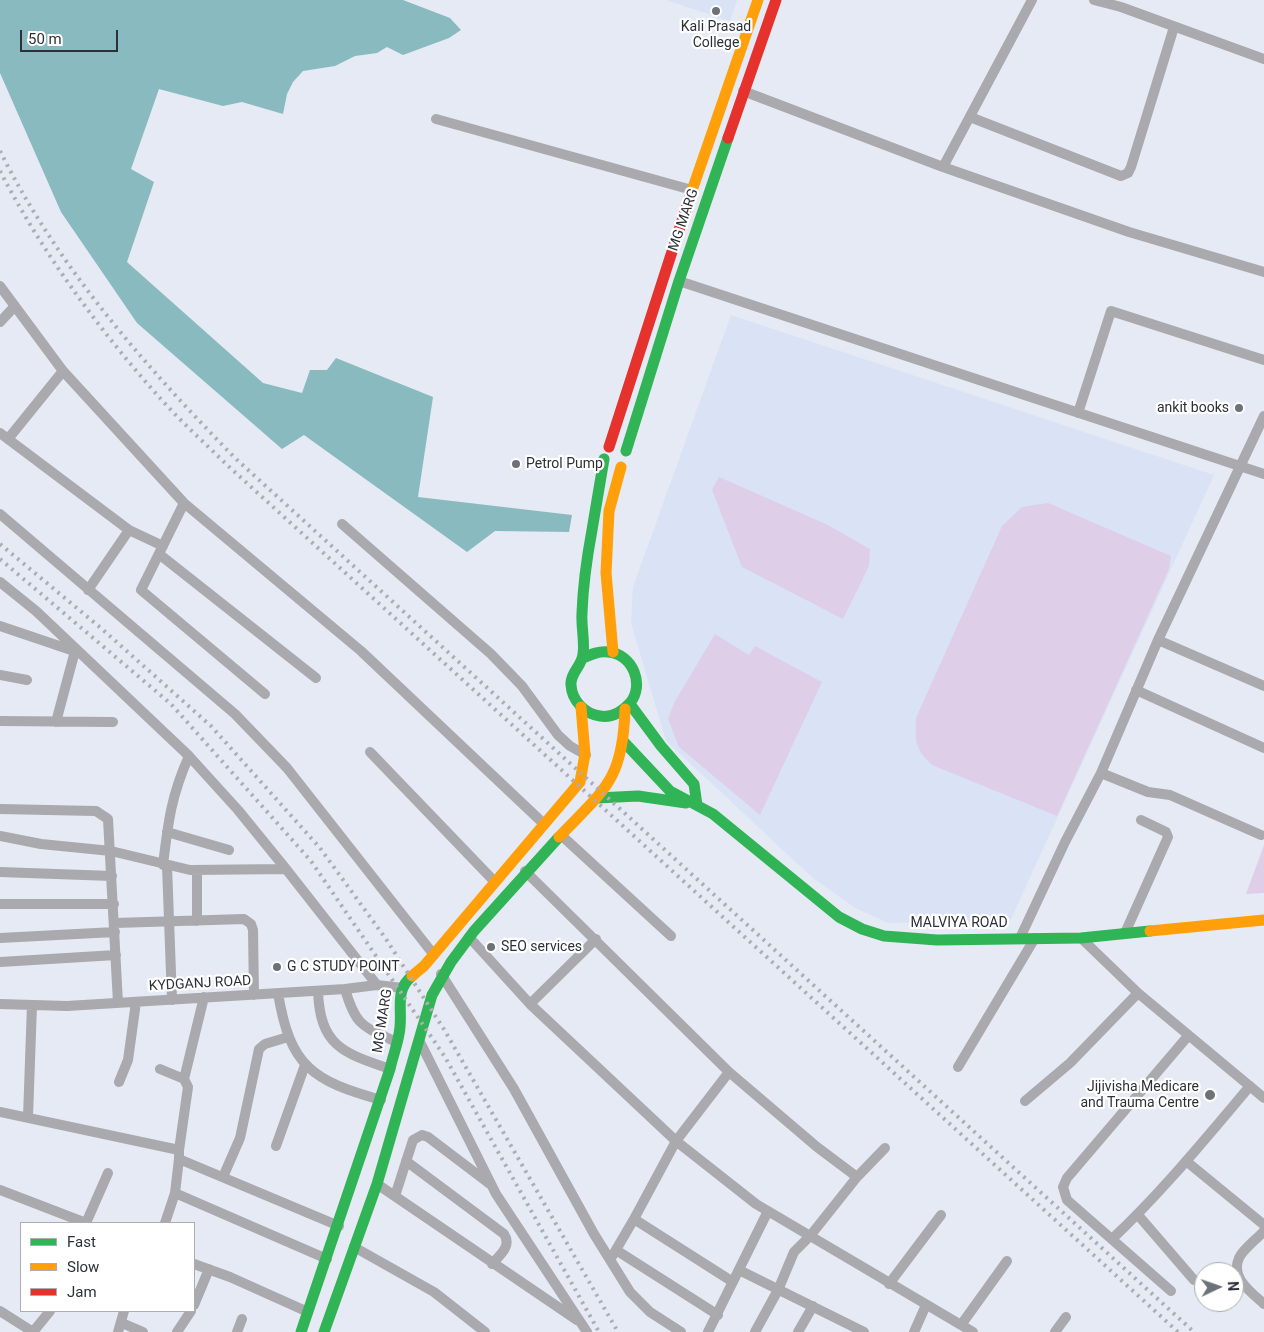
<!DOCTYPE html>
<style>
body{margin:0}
#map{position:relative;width:1264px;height:1332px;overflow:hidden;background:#e5eaf4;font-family:Roboto,sans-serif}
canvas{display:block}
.legend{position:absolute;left:20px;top:1222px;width:175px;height:90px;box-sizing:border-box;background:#fff;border:1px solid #abadaf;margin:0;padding:6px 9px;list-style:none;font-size:15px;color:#2d3137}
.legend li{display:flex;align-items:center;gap:10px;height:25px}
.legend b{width:25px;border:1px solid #abadaf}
.north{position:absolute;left:1194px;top:1262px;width:50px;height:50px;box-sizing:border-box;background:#fff;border:1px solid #abadaf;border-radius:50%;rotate:87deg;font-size:14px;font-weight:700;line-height:20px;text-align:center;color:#2d3137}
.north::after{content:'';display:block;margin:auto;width:18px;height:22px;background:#6d7279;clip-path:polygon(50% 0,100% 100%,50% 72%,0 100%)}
.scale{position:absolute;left:20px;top:30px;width:98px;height:22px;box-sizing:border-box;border:2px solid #2d3137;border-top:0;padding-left:6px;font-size:15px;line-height:18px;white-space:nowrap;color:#2d3137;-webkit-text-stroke:4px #fff;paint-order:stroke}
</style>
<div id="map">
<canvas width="1264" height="1332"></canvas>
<ul class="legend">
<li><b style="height:6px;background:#30b455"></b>Fast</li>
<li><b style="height:6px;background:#ff9f0a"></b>Slow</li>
<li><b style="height:6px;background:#e5322d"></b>Jam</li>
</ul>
<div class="north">N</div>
<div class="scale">50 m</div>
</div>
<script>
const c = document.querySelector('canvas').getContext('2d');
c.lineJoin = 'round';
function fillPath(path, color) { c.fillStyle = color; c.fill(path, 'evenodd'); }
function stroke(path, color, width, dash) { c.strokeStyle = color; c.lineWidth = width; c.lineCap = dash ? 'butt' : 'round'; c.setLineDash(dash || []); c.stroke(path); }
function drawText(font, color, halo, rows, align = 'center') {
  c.font = font + ' Roboto,sans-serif'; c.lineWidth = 4.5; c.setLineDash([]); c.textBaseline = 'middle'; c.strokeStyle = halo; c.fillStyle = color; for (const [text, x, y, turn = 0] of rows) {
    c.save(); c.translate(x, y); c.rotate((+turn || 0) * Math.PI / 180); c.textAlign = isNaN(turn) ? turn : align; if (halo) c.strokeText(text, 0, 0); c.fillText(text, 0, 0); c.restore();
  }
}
fillPath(new Path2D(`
 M666,0H737L730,21Z
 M731,315L1214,475L1011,919L889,923L855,908L813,878L666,741L631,623L633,587Z`), '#d9e3f5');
fillPath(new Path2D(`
 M719,477L828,525L870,549L869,566L843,619L742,567L712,490Z
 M1048,503L1171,556L1169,569L1057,816L932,765C915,749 915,741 916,718L1002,526L1022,507Z
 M715,634L749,655L755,646L822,682L760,815L679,747L668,719L674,703Z
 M1264,845V893L1246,894Z`), '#dfcee8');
fillPath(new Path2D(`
 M0,0H403L450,18L461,30L449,38L403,55L387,47L377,53L355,56L335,66L303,71L293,82L287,94L283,114L242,102L223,106L159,89L131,169L154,182L127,262L263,383L302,393L310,370H327L336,358L433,397L418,497L572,515L569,532L495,531L467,552L304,435L282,449L137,323L61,212L0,73Z`), '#89bac0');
stroke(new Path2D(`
 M1094,0L1121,7L1264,59
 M743,91L943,167L1129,232L1264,272
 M970,117L1121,176L1128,173L1131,167L1174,27
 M436,119L692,190
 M943,167L1032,0
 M679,281L1264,474
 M0,286L63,371L184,503L361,651L544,824
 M0,322L14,307
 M1078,413L1111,311L1264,360
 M0,433L129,530L163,546
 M8,439L63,371
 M184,503L141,590L265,694
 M0,514L235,714L287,768L434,955
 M342,524L491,654L522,686L558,735L570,746L586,755
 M159,554L316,678
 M0,582L36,611L189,756L238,810L286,869L377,985
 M88,590L129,530
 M0,626L77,652
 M1158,640L1264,686
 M0,675L27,680
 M1136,690L1264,748
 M0,721L113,722
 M56,722L75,651
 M370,752L494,881
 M1101,773L1148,792L1170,795L1261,835
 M0,809L96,811L108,819L118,1003
 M167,832L229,850
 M561,835L671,936
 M0,836L41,844L111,851L190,870L286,869
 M163,865C168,823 171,796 189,756
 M167,866L172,1000
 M197,870V921
 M525,871L729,1072L817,1147L857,1177
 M0,872L112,876
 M0,904H114
 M115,923L244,919L251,924L253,930L254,995
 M1125,933L1168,837L1166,832L1141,820
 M469,937L530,1004L676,1141L756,1204L973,1332
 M0,938L115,932
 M1020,938L1065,842L1101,773L1158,640L1264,416
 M1081,938L1138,993L1264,1098
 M0,962L116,955
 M441,974L514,1089L594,1234L630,1292L650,1312L681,1332
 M345,989C356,1027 363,1026 396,1042
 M318,991C320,1046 343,1053 390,1069
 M278,993C290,1067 313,1081 381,1100
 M0,1004L67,1006L345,989L377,985L402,988
 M530,1004L596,939
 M419,1040L496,1194L587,1332
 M958,1067L1035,938
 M160,1069L184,1079L188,1087L179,1150
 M184,1079L204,997
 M119,1082L128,1060L136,1002
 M1025,1101L1070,1063L1138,993
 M0,1112L179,1150V1159L339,1226
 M28,1117L32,1005
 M276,1146L305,1065
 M179,1159L175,1193L327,1259
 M406,1161L504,1234C512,1246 500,1255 492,1264
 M1186,1161L1264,1225
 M223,1177L240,1138L259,1049L265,1044L288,1037
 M377,1184L577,1320
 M0,1190L86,1223
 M395,1196L413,1140L422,1135L428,1137L490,1184
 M1138,1215L1194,1280
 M634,1219L676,1141L729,1072
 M86,1223L108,1173
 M165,1223L175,1193
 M1264,1231C1257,1239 1243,1249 1239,1258C1230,1278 1252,1293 1264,1304
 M1112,1239C1162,1192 1206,1138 1250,1086
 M354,1247L434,1292L485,1332
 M616,1250L718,1315
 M610,1260L634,1219L733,1282
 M194,1264L230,1277L308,1312
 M739,1270L864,1332
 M889,1284L941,1215
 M1171,1291L1067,1200L1063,1187L1067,1178L1188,1036
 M194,1305L209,1269
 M0,1311L33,1332
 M122,1323L143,1332
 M961,1325L1007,1261
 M33,1332L50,1311
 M118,1332L124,1311
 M177,1332L191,1311
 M237,1332L242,1319
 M708,1332L768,1211
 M755,1332L778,1290L794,1252L810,1236L857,1177L885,1148
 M798,1332L813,1306
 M914,1332L926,1305
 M1055,1332L1066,1317`), '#a9a9ae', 10);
stroke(new Path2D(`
 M626,451L679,281L728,138
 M583,658C592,654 599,651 608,652C633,654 645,685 630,703C622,712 612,718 600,716C585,714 572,701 571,685C570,673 582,666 583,654C585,641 581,627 582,613C583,585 587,557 592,530C596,506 600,483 604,459
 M630,704L661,746L694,784L697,805
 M624,742L670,791L713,814L839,917L862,929L884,936L937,940L1081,938L1150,931
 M597,798L638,796L686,803
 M301,1332L390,1069C393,1055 399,1041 400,1027C402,1007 395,990 412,976
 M324,1332L377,1184L432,995L451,962L474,931L559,837`), '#30b455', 11);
stroke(new Path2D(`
 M688,202L758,0
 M613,652L606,573L609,511L621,467
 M559,837C605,789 623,780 625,709
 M1150,931L1264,920
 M412,976L424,966L580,782L585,754L581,707`), '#ff9f0a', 11);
stroke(new Path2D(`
 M728,138L776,0
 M609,447L688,202`), '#e5322d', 11);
stroke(new Path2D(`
 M0,151C58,267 144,365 235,458L1194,1332
 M0,171C42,252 99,330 160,398C181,422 205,443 227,465L1178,1332
 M0,544L102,629L211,726L320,848L386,939L445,1031L618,1332
 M0,559L171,704L311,861L445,1057L599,1332`), '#adaeb4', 4, [2.5, 5]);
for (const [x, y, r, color] of [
 [716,11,5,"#6d7279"],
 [1239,408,5,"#6d7279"],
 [516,464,5,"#6d7279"],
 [491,947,5,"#6d7279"],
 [277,967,5,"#6d7279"],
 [1210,1095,6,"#6d7279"]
]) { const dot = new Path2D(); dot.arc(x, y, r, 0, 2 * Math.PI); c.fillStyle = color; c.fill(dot); stroke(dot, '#fff', 2); }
drawText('14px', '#2d3137', '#fff', [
 ["Kali Prasad",716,27,"center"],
 ["College",716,43,"center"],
 ["ankit books",1229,408,"right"],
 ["Petrol Pump",526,464],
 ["SEO services",501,947],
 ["G C STUDY POINT",287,967],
 ["Jijivisha Medicare",1199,1087,"right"],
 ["and Trauma Centre",1199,1103,"right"]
], 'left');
drawText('14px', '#2d3137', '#fff', [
 ["MG MARG",684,220,-71],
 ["MALVIYA ROAD",959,923],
 ["KYDGANJ ROAD",200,984,-3],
 ["MG MARG",383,1021,-81]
]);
</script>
